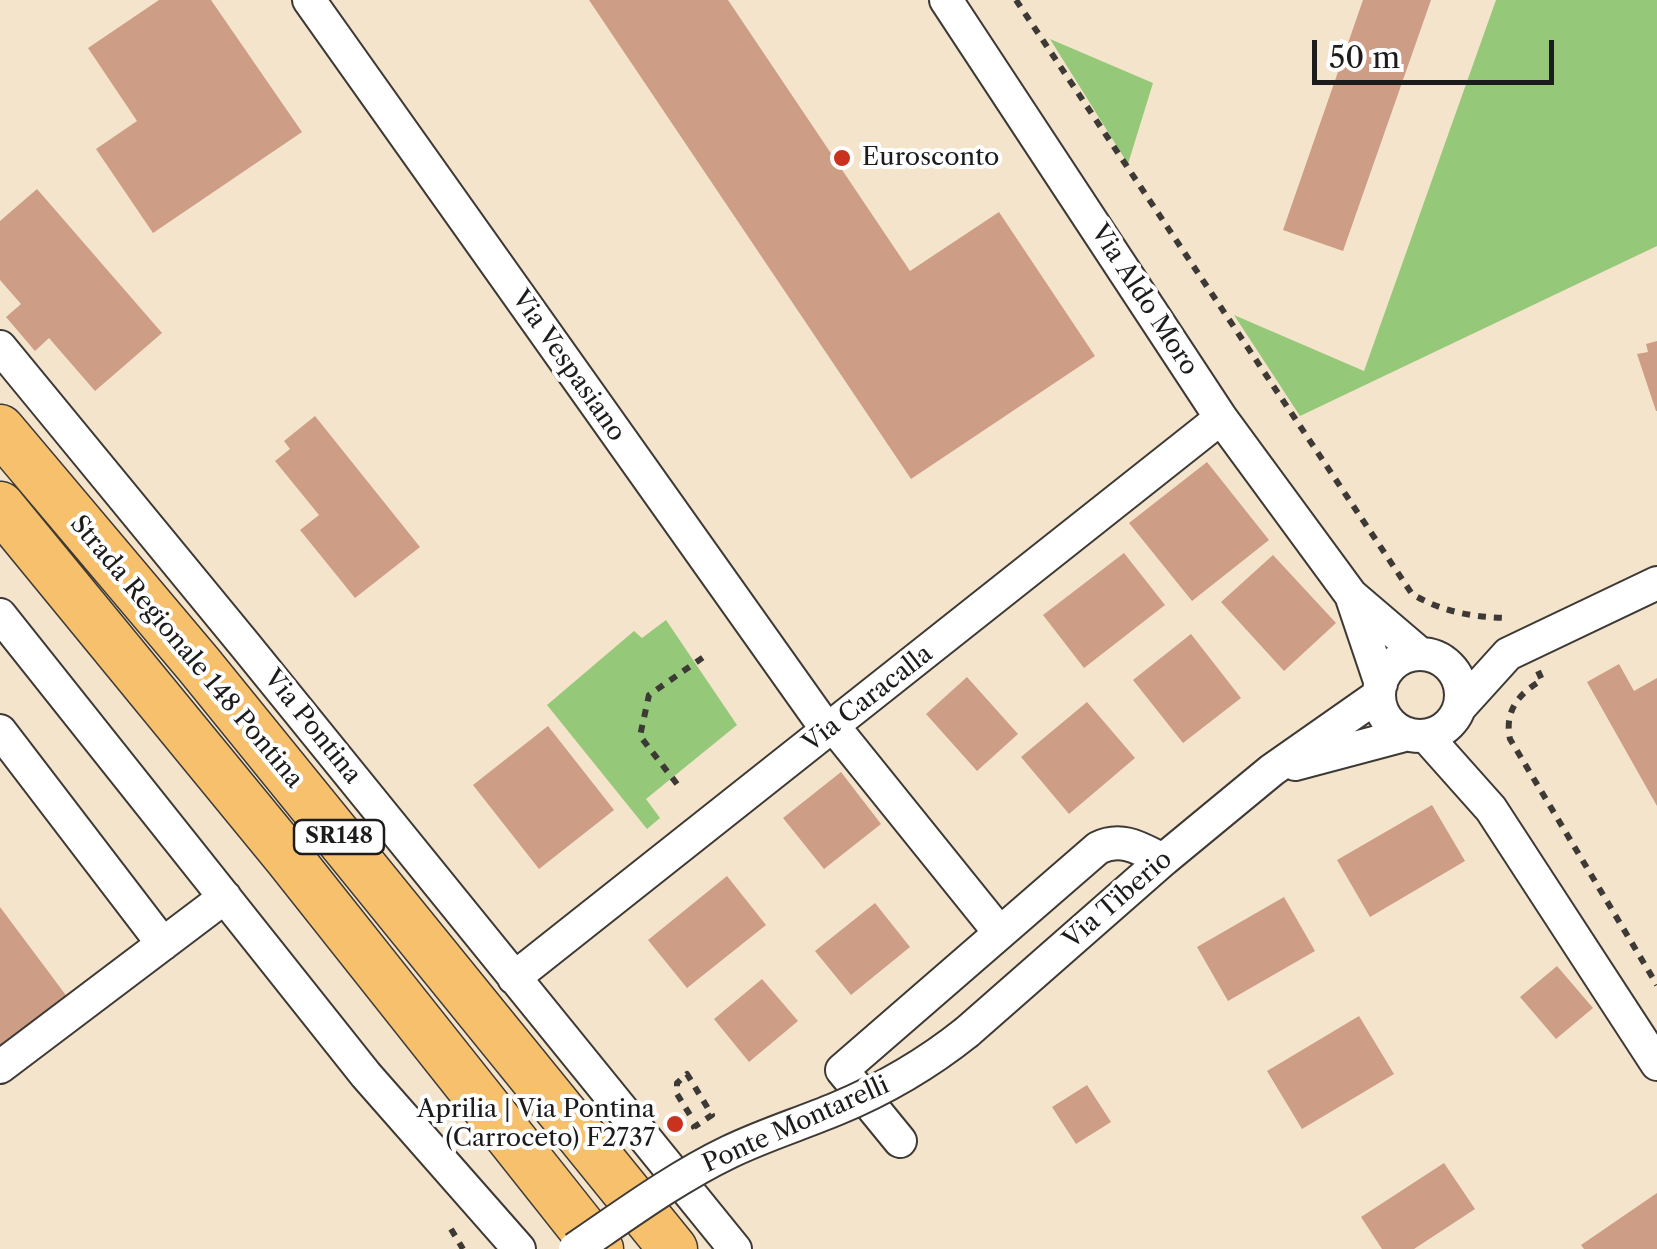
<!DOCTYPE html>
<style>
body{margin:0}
#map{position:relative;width:1657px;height:1249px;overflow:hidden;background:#f5e4cc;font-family:"Libre Caslon Text",serif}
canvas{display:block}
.scale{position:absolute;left:1312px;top:40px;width:242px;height:45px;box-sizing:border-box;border:5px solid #1c1c1c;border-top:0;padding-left:12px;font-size:30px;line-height:35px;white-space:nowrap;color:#1c1c1c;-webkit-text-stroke:8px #fff;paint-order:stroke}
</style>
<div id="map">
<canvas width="1657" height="1249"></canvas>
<div class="scale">50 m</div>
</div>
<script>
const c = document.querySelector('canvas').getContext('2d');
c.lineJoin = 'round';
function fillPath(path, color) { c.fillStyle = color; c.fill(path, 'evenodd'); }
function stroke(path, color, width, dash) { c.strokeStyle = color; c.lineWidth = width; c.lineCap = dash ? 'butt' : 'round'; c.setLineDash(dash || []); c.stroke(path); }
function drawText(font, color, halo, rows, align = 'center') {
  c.font = font + ' "Libre Caslon Text",serif'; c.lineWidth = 8; c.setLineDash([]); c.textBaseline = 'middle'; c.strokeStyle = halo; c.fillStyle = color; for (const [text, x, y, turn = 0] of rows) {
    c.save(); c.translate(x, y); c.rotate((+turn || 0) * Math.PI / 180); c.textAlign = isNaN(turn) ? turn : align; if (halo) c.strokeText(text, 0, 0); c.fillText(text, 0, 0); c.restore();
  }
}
fillPath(new Path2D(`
 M1496,0H1657V246L1300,416L1234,315L1364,371Z
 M1050,39L1153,83L1128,164Z
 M666,620L737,725L646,799L660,818L647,829L547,705L634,631L642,638Z`), '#96c879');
fillPath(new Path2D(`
 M159,0H211L302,132L153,233L96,149L137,121L88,48Z
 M589,0H728L910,271L999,212L1095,356L911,479Z
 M1363,0H1431L1343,251L1283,230Z
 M37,189L162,333L95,391L49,338L35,351L6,317L21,304L0,280V221Z
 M1657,341V411H1656L1637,354L1648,352L1646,344Z
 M315,416L420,547L355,598L300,530L319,515L275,461L290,449L284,441Z
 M1207,462L1269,540L1192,601L1129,523Z
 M1124,553L1165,605L1084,668L1043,615Z
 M1273,555L1336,623L1284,671L1221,602Z
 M1191,634L1241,698L1183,743L1133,680Z
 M1619,664L1634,691L1657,678V806L1587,682Z
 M967,677L1018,734L977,771L926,714Z
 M1087,702L1135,758L1069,814L1021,757Z
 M548,726L614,810L539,869L473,785Z
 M841,772L881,824L824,869L783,818Z
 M1432,805L1465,861L1370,917L1337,860Z
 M727,876L766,925L687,988L648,940Z
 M1284,897L1315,951L1228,1001L1197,947Z
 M875,903L910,947L851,995L815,951Z
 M0,907L71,1002L0,1054Z
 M1557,966L1593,1008L1556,1039L1520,997Z
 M762,979L798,1021L749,1062L714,1019Z
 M1359,1016L1394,1074L1302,1129L1267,1071Z
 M1087,1085L1111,1122L1076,1144L1052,1107Z
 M1444,1163L1475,1209L1414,1249H1382L1361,1217Z
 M1657,1193V1249H1584L1581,1245Z`), '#cd9d86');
const minor = new Path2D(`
 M309,0L828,731
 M946,0L1221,418L1351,595L1420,654
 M0,347L245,645L735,1249
 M1351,595L1381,684
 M0,615L366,1075L519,1249
 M1379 695a41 41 0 1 1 82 0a41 41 0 1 1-82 0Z
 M1460,707L1508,654L1657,583
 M834,727L1000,933L1098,848C1122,836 1141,849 1163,860
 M0,731L163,944
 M1426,736L1491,809L1657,1064
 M1295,764L1408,734
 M514,978L1221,418
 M967,1032L1163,860L1272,770L1379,695
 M0,1067L225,897
 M900,1141L842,1070L1000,933`);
const highway = new Path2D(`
 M0,429L199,665L673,1249
 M0,506L288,857L599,1249`);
stroke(minor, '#3d3a36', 36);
stroke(highway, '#3d3a36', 51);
stroke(new Path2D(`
 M1016,0L1412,594C1443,612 1472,617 1507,618
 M1538,671L1542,680C1519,693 1504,711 1510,739L1657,985
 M677,784L640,736L649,695L705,656
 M680,1127L690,1115L677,1094V1083L687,1074L712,1115L694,1127L698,1133
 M451,1229L463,1249`), '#3d3a36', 6, [8, 8]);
stroke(minor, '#fff', 32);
stroke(highway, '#f7c06c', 48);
const minorBridge = new Path2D(`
 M575,1249C625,1215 675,1178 729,1152C764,1135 800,1124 836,1109C882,1090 927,1064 967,1032`);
stroke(minorBridge, '#3d3a36', 36, []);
stroke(minorBridge, '#fff', 32);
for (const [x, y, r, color] of [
 [842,158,10,"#c8321e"],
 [675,1124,10,"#c8321e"]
]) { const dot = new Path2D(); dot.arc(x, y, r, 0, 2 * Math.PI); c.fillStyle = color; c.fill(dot); stroke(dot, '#fff', 4); }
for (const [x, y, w] of [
 [339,837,90]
]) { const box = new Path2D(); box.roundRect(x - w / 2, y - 17, w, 34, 8); c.fillStyle = '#fff'; c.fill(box); stroke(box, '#1c1c1c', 2.5); }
drawText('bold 22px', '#1c1c1c', null, [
 ["SR148",339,837]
]);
drawText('25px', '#1c1c1c', '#fff', [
 ["Eurosconto",862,158],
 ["Aprilia | Via Pontina",655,1110,"right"],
 ["(Carroceto) F2737",655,1139,"right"]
], 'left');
drawText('25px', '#1c1c1c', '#fff', [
 ["Via Aldo Moro",1144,300,57],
 ["Via Vespasiano",568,366,55],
 ["Strada Regionale 148 Pontina",186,652,50],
 ["Via Caracalla",868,699,-38],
 ["Via Pontina",312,727,51],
 ["Via Tiberio",1118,900,-41],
 ["Ponte Montarelli",796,1125,-24]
]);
</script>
